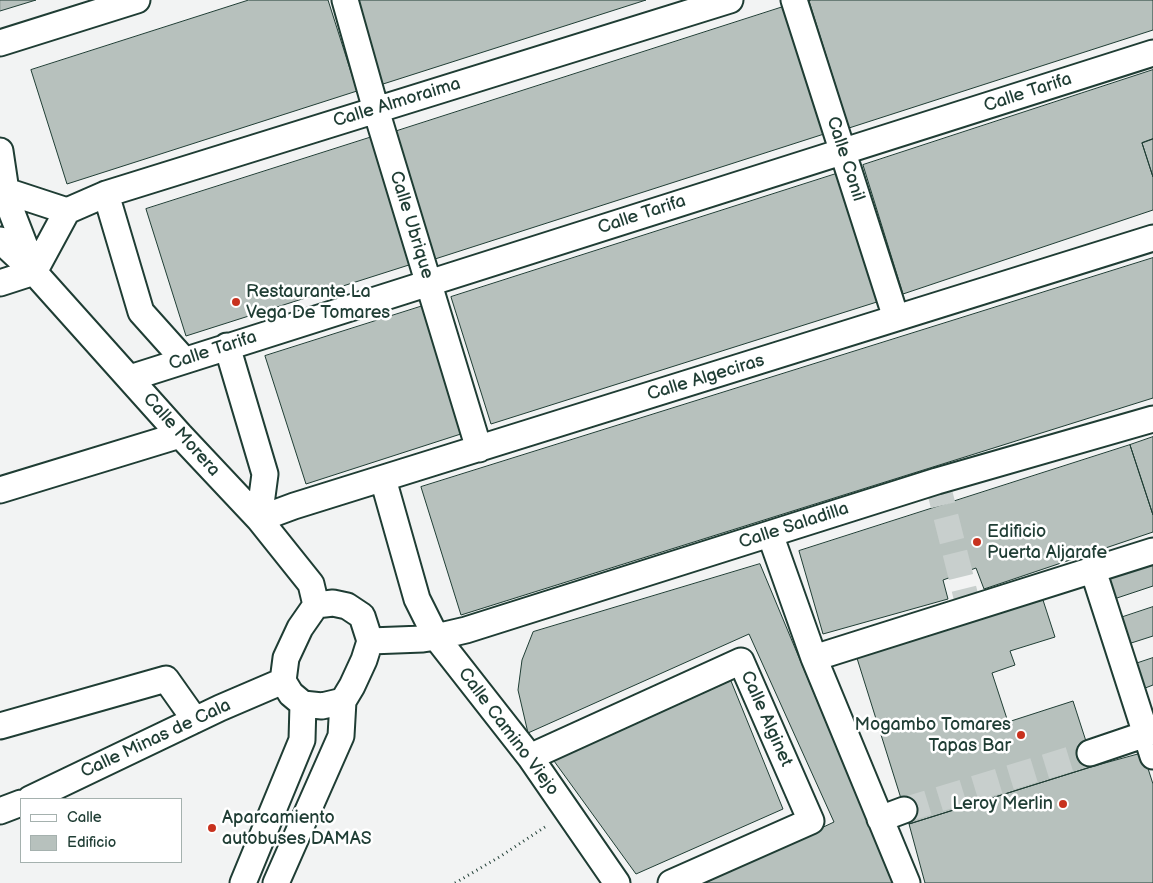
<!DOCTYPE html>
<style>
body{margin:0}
#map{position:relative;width:1153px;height:883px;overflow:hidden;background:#f2f3f3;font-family:"Balsamiq Sans",sans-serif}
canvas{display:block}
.legend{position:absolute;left:20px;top:798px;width:162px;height:65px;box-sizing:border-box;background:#fff;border:1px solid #a5b1ae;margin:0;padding:6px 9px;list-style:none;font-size:15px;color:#1f3d34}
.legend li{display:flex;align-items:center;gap:10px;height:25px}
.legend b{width:25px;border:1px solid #a5b1ae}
</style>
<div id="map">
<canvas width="1153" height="883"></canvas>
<ul class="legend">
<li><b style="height:6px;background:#fff"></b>Calle</li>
<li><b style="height:14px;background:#b7c1bd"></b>Edificio</li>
</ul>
</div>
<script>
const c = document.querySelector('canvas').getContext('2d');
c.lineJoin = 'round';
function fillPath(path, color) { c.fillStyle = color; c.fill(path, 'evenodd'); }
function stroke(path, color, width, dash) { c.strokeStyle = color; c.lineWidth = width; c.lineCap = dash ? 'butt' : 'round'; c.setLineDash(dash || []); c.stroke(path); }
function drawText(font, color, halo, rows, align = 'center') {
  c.font = font + ' "Balsamiq Sans",sans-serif'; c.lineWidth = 5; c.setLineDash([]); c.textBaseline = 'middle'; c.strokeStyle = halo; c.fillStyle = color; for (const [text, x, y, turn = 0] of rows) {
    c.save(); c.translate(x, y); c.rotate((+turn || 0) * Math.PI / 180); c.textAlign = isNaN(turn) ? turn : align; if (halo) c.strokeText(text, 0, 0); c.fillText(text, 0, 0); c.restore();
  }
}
const building = new Path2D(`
 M0,0H36L0,11Z
 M249,0H328L357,91L67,184L31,70Z
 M353,0H646L380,85Z
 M812,0H1153V30L849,128L809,1Z
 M783,7L824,134L435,259L394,132Z
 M1153,70V139L1142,143L1153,177V210L903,294L863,165Z
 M372,137L412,264L186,336L146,209Z
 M1153,139V177L1142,143Z
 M839,173L880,301L491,424L451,297Z
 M1153,258V398L461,615L421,487Z
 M426,305L467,432L306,484L265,356Z
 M1153,437V515L1130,445Z
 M1130,445L1153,515V532L984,589L976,568L943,580L948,599L823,634L799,551Z
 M1153,557V586L1111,600L1103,573Z
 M760,564L893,883H705L834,822L749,634L528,733L518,690L522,660L533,632Z
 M1042,597L1055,637L1010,651L1015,665L992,673L1008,722L1073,701L1094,766L909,824L856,655Z
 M1153,607V636L1125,645L1117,619Z
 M1153,658V685L1140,690L1132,665Z
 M731,681L783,809L636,874L554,761Z
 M1143,753L1153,784V883H925L909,824L1094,766Z`);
fillPath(building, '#b7c1bd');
stroke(building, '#1f3d34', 1);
stroke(new Path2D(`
 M937,481L969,609
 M904,810L1090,753`), '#c8cfcd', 25, [25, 12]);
const minor = new Path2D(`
 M345,0L376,110L479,449
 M794,0L896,318
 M0,43L137,0
 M0,151L6,191L12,213L33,267
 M6,191L67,211
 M106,194L141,312L184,360
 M67,211L106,194L730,0
 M0,240L34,272L180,435L259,519L311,584L316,605
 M34,272L67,211
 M0,283L34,272
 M227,346L265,474L259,519
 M130,378L1153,53
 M383,479L417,599L436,637L466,630L937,481L1153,419
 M0,490L180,435
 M259,519L294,506L1153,238
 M770,534L814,658L907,883
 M1093,570L1153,756
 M333,603L347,606L362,616L370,641L364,660L352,686L343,701L322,706L303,704L291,694L283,681L286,658L300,628L316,605Z
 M370,641L423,639L436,637L530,757L617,883
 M814,658L1153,551
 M0,726L166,679L195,720
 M1090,753L1146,734
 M530,757L741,661L811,821L671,883
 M30,799L220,708L283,681
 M0,811L21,803
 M880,819L904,810
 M243,883L302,740L303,704
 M276,883L341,736L343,701`);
stroke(minor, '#1f3d34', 29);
stroke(new Path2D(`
 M455,883L501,856L548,825`), '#1f3d34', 3, [1, 4]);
stroke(minor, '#fff', 25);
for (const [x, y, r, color] of [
 [236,302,5,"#c8321e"],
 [977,542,5,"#c8321e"],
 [1021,735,5,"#c8321e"],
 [1063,804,5,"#c8321e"],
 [212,828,5,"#c8321e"]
]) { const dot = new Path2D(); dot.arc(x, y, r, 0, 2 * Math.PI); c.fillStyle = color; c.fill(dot); stroke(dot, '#fff', 2); }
drawText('18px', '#1f3d34', '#fff', [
 ["Calle Tarifa",1028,93,-18],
 ["Calle Almoraima",397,103,-17],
 ["Calle Conil",845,159,72],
 ["Calle Tarifa",642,215,-18],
 ["Calle Ubrique",411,225,73],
 ["Calle Tarifa",213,351,-18],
 ["Calle Algeciras",706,378,-17],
 ["Calle Morera",181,435,48],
 ["Calle Saladilla",794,526,-18],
 ["Calle Alginet",766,719,66],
 ["Calle Camino Viejo",508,732,53],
 ["Calle Minas de Cala",156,739,-25]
]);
drawText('18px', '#1f3d34', '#fff', [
 ["Restaurante La",246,292],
 ["Vega De Tomares",246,313],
 ["Edificio",987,532],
 ["Puerta Aljarafe",987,553],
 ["Mogambo Tomares",1011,725,"right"],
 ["Tapas Bar",1011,746,"right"],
 ["Leroy Merlin",1053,804,"right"],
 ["Aparcamiento",222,818],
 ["autobuses DAMAS",222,839]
], 'left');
</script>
